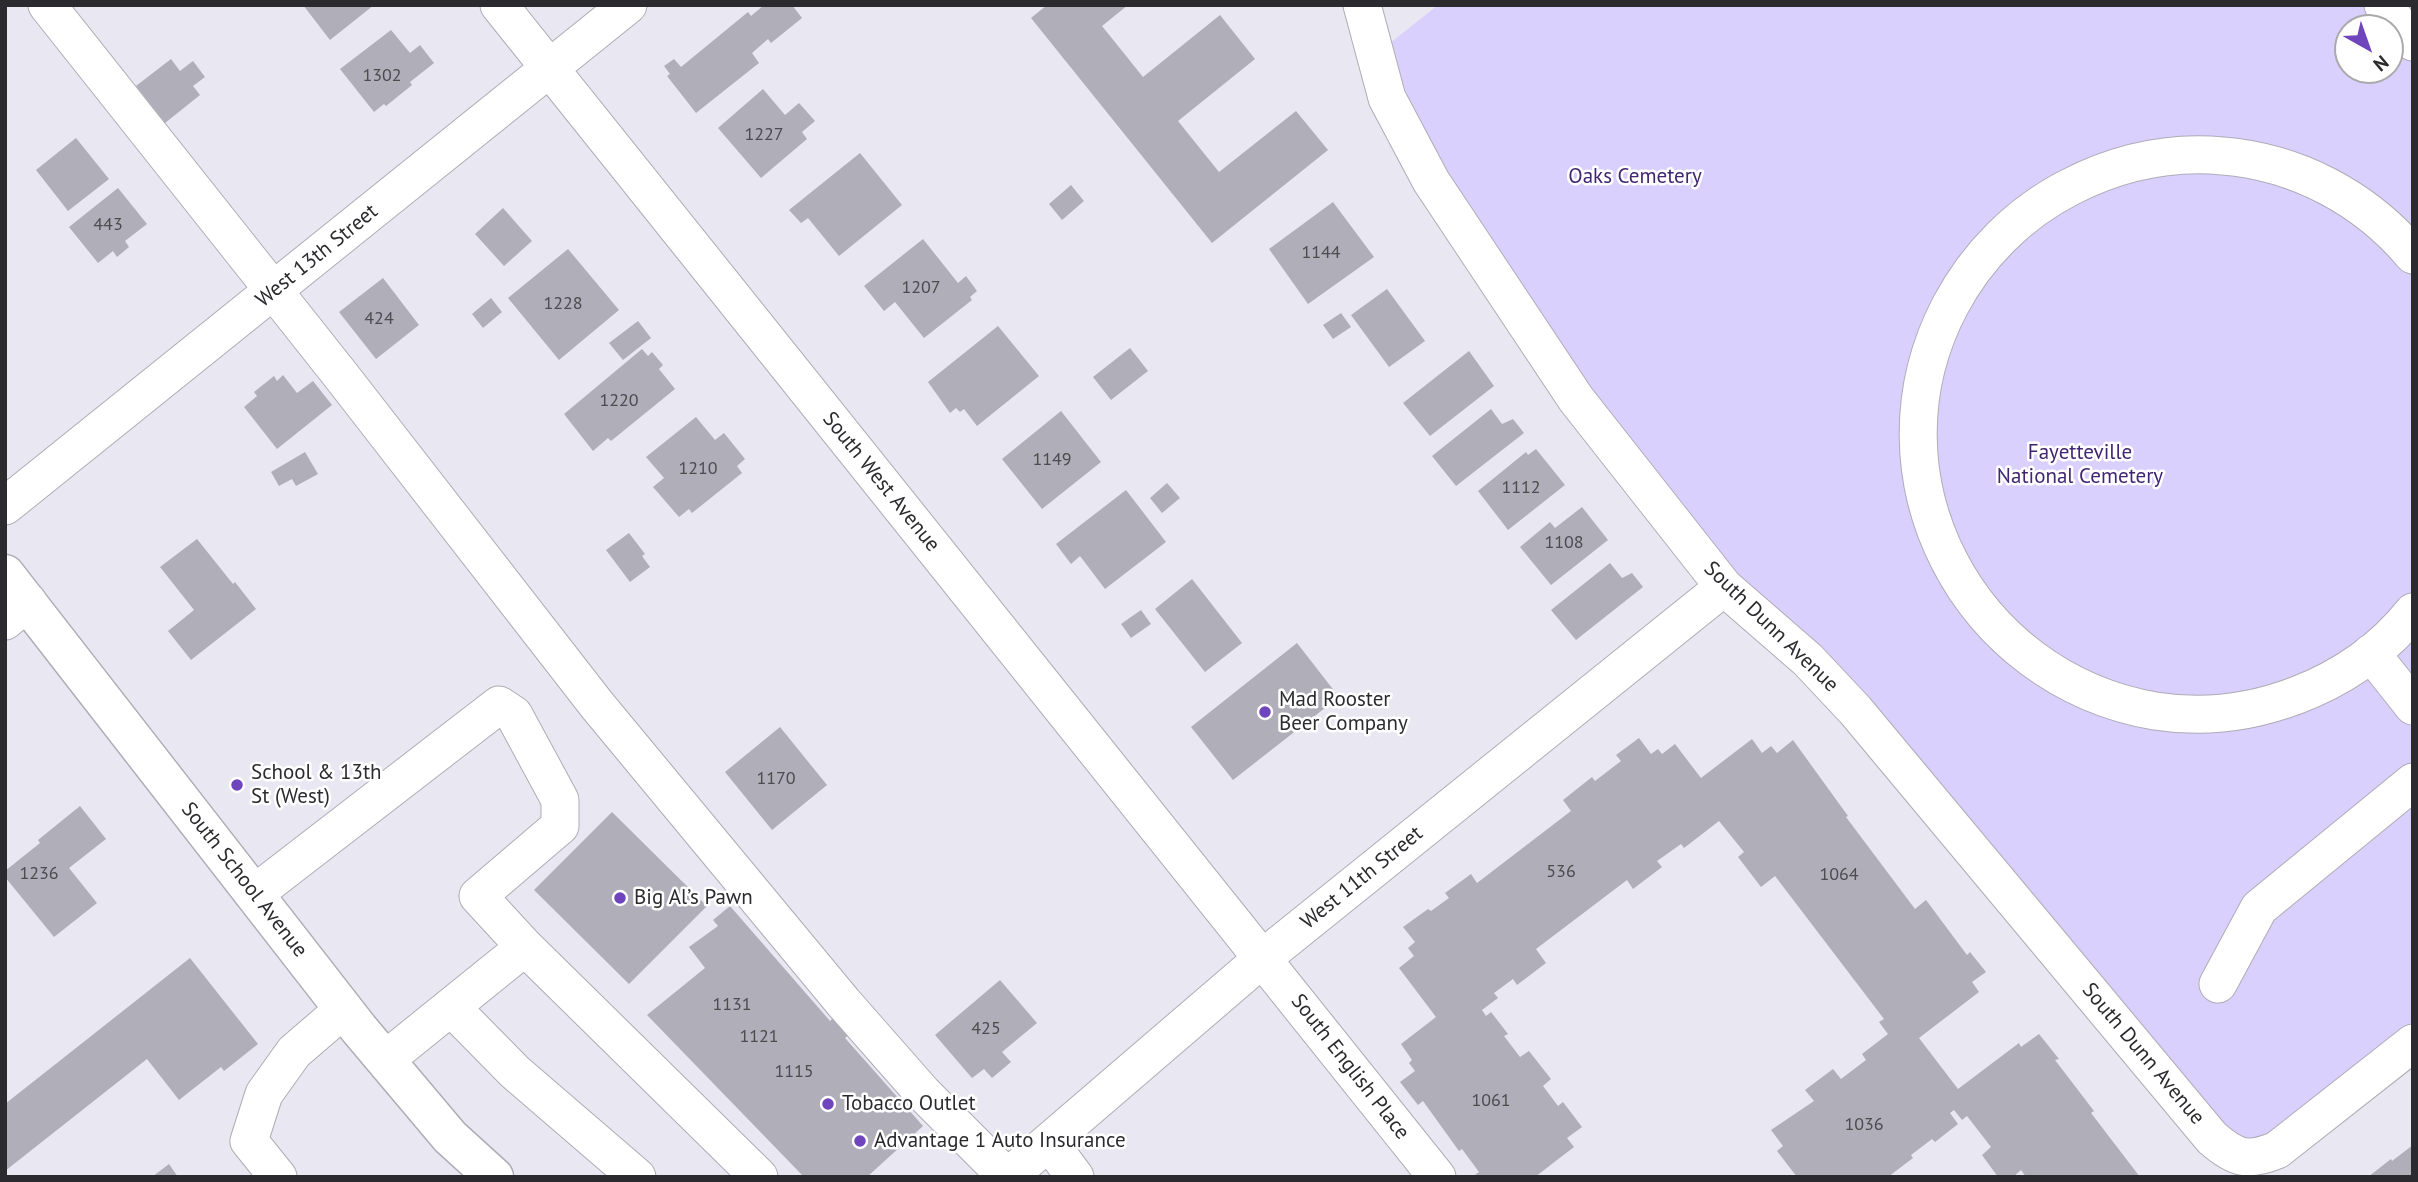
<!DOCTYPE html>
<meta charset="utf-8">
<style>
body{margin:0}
#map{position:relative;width:2418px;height:1182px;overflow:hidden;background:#e9e7f1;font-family:"PT Sans",sans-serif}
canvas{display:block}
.frame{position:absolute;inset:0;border:7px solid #2b2a2e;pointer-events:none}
.north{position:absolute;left:2334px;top:14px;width:70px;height:70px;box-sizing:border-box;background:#fff;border:2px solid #aaaaab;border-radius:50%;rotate:140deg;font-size:19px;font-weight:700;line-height:28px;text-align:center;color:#2b2a2e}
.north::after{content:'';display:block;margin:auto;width:24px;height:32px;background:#6f45bd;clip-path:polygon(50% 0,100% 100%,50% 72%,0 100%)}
</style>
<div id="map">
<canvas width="2418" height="1182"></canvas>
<div class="frame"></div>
<div class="north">N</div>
</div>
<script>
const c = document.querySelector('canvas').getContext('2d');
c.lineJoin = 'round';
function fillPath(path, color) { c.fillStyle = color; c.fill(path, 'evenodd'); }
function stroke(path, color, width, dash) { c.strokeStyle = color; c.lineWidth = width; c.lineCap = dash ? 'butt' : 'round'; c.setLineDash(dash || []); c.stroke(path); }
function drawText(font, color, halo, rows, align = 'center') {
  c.font = font + ' "PT Sans",sans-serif'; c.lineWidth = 5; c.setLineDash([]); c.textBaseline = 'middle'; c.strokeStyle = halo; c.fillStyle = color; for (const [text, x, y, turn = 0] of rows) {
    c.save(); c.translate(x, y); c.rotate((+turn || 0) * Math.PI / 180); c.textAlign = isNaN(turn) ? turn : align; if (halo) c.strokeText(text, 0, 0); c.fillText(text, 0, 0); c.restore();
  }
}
fillPath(new Path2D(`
 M1438,5H2413V1043L2241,1157L1628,467L1375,55ZM2348,28H2390V70H2348Z`), '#dad0fe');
fillPath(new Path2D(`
 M303,5H374L330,40Z
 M764,5H792L802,18L771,43L768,39L752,53L759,63L696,113L667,76L670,74L664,66L674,59L681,67L748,12L751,16Z
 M1047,5H1128L1102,26L1143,77L1220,15L1255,59L1178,121L1219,172L1296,111L1328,150L1212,243L1031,18Z
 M391,30L410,53L420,45L434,63L410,82L412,85L386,106L384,104L374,112L340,69Z
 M171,59L180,71L193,61L205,77L193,86L200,95L165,123L136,86Z
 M763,89L785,115L799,103L815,121L802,132L807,139L761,178L718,128Z
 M76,138L109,179L68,211L36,170Z
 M860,153L902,205L839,256L808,218L801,223L789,210Z
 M1071,185L1084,201L1062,220L1049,204Z
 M118,188L147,224L125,241L129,247L117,257L113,251L98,263L69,227Z
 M1333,202L1374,257L1308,304L1269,249Z
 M503,208L532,241L504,266L475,234Z
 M923,239L958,283L966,276L977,291L970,297L972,300L924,338L895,302L884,311L864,286Z
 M568,249L619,310L559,360L508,298Z
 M383,278L419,325L376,359L339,312Z
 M1387,289L1425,341L1389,367L1351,315Z
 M491,298L502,312L483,328L472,314Z
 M1341,313L1351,327L1333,339L1323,325Z
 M638,321L651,338L623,360L609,343Z
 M998,326L1039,376L977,426L964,409L960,412L956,408L950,413L928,382Z
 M1130,348L1148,371L1111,400L1093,377Z
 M642,349L648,356L652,352L663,365L659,369L675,389L611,441L608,438L593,451L564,414Z
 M1469,351L1494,386L1430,436L1403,403Z
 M283,375L297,393L313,381L332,405L277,449L244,407L257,396L254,392L274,376L277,381Z
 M1491,409L1502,424L1513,419L1524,433L1456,486L1432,456Z
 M1061,411L1101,462L1042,509L1002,459Z
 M696,417L715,440L724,433L745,459L737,466L742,473L692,513L689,509L679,517L653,487L664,478L646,457Z
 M1536,449L1565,485L1508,530L1478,491L1526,452L1528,455Z
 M305,452L318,474L296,486L292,479L279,486L271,472Z
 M1167,483L1180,498L1162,513L1150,498Z
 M1126,490L1166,542L1105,589L1080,556L1071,564L1056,544Z
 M1582,507L1608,540L1551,585L1520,547L1550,522L1555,528Z
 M629,533L645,554L642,556L650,567L630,582L606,550Z
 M197,539L233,584L235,582L256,609L191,660L168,631L194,610L160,567Z
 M1610,563L1622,578L1632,573L1643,587L1576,640L1551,610Z
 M1192,579L1242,643L1205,672L1155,609Z
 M1141,610L1151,624L1131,638L1121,624Z
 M1297,643L1339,697L1233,780L1191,727Z
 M780,727L827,785L772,830L725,772Z
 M1639,738L1651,754L1658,749L1662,754L1675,744L1701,778L1752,739L1762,753L1771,746L1777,753L1793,740L1848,816L1846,817L1915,909L1926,900L1967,955L1970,952L1986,972L1972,982L1979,992L1919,1038L1958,1089L2019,1043L2021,1047L2039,1034L2059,1059L2055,1060L2094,1111L2091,1113L2140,1177H2026L2021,1170L2013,1177H1998L1982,1155L1991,1147L1967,1116L1962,1120L1954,1110L1950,1113L1958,1124L1935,1142L1932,1139L1911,1155L1913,1158L1888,1177H1797L1777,1151L1783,1146L1771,1130L1814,1101L1805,1090L1833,1069L1841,1079L1866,1060L1862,1054L1888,1034L1879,1022L1884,1019L1775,876L1761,887L1738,857L1744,852L1719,821L1684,848L1681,844L1657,861L1662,867L1633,889L1627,880L1536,949L1546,963L1517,985L1513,979L1494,993L1498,998L1482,1010L1486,1016L1491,1012L1508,1034L1504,1036L1520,1057L1529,1051L1551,1079L1543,1086L1558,1106L1563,1102L1582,1127L1567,1138L1574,1147L1535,1177H1477L1475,1175L1479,1172L1462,1149L1459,1151L1423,1101L1418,1105L1400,1082L1415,1071L1409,1063L1412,1060L1401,1044L1436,1017L1399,968L1414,956L1408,948L1415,942L1403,927L1428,909L1431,911L1449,898L1445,893L1471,874L1477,883L1571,811L1563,800L1592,777L1595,781L1621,761L1616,755Z
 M80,806L106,839L69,868L97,903L54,937L5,877V871L40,843L38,840Z
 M612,812L707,906L629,984L534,890Z
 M730,906L830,1021L836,1015L851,1033L845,1038L923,1126L867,1177H804L647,1015L705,968L689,947L718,926L713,920Z
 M190,958L258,1044L224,1071L221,1067L179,1100L147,1059L5,1171V1104Z
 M1000,980L1037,1023L1002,1052L1011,1062L992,1078L984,1069L972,1078L935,1035Z
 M2413,1145V1177H2368L2391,1159L2392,1161Z
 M169,1164L178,1177H152Z`), '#b0aeb8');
const minor = new Path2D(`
 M47,5L339,373L597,705L843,1002L923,1093L1007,1177
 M499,5L1437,1177
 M1362,5L1387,98L1431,181L1576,399L1724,587L1808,660L1855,710L2212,1138C2236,1159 2248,1162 2277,1150L2413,1043
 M2383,5L2413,42
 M2413,255C2365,198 2297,162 2223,156C2170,151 2117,163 2070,187C2019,213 1977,255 1950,306C1861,476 1968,679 2155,711C2249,726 2353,687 2413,612
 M5,506L628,5
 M5,621L28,602
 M2371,653L2413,706
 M254,894L499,705L514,715L560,800V826L478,896L525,947L759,1177
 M2218,984L2259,908L2413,782
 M451,1007L515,1072L637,1177
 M385,1060L525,947
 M1049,1142L1075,1177
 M278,1177L249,1141L264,1094L294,1052L344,1009
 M1008,1177L1263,958L1724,587`);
const major = new Path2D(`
 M5,574L359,1029L450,1137L494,1177`);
stroke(minor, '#aeacb5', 39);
stroke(major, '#aeacb5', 41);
stroke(minor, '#fff', 37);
stroke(major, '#fff', 38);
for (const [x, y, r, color] of [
 [1265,712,7,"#6f45bd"],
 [237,785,7,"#6f45bd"],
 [620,898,7,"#6f45bd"],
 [828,1104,7,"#6f45bd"],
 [860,1141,7,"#6f45bd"]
]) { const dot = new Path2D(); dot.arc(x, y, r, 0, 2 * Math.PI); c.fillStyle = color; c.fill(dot); stroke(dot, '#fff', 2.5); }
drawText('18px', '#4c4b50', null, [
 ["1302",382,76],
 ["1227",764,135],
 ["443",108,225],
 ["1144",1321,253],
 ["1207",921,288],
 ["1228",563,304],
 ["424",379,319],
 ["1220",619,401],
 ["1149",1052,460],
 ["1210",698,469],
 ["1112",1521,488],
 ["1108",1564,543],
 ["1170",776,779],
 ["536",1561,872],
 ["1236",39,874],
 ["1064",1839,875],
 ["1131",732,1005],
 ["425",986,1029],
 ["1121",759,1037],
 ["1115",794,1072],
 ["1061",1491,1101],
 ["1036",1864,1125]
]);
drawText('21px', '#402572', '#fff', [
 ["Oaks Cemetery",1635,177],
 ["Fayetteville",2080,453],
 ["National Cemetery",2080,477]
]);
drawText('21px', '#2b2a2e', '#fff', [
 ["West 13th Street",317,256,-39],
 ["South West Avenue",881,482,51],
 ["South Dunn Avenue",1771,627,44],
 ["West 11th Street",1362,878,-39],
 ["South School Avenue",244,880,52],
 ["South Dunn Avenue",2143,1054,50],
 ["South English Place",1350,1067,52]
]);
drawText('21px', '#2b2a2e', '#fff', [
 ["Mad Rooster",1279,700],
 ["Beer Company",1279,724],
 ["School & 13th",251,773],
 ["St (West)",251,797],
 ["Big Al’s Pawn",634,898],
 ["Tobacco Outlet",842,1104],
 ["Advantage 1 Auto Insurance",874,1141]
], 'left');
</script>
